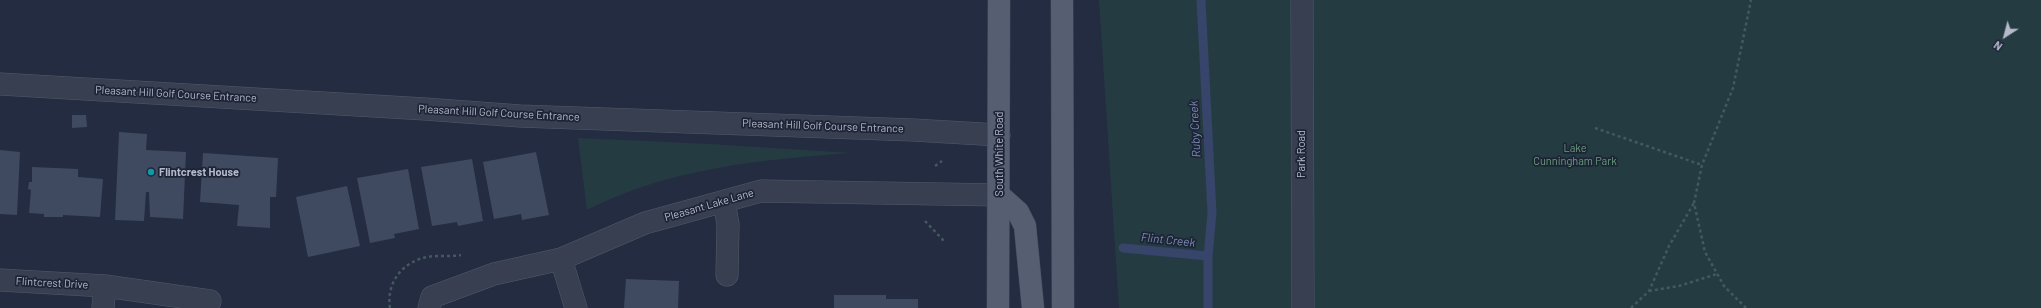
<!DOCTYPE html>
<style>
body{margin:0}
#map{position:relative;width:2041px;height:308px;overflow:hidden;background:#232c41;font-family:Barlow,sans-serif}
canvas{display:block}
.north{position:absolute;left:1985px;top:16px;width:40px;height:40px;-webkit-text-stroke:3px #1d2436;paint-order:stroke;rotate:216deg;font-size:11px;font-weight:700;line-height:16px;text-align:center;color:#b4bacb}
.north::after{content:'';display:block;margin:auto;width:14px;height:18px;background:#b4bacb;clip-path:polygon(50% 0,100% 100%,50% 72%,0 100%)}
</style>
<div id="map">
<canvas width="2041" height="308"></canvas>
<div class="north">N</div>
</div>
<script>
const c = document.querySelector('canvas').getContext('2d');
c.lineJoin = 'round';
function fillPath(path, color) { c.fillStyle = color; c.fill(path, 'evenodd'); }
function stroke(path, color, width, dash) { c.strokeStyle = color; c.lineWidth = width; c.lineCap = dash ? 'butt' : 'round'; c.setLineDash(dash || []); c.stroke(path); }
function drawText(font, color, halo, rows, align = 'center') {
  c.font = font + ' Barlow,sans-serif'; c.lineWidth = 3.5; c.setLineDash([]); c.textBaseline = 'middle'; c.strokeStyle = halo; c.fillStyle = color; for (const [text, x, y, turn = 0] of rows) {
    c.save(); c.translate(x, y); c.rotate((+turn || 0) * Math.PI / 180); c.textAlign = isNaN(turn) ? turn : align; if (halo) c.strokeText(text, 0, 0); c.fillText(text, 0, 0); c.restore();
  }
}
fillPath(new Path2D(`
 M1099,0H2041V308H1119Z
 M578,138L710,144L851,153C759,160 670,168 587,210Z`), '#253b42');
stroke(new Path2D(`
 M1201,0L1212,213L1208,256
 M1123,248L1208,256V308`), '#364569', 9);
fillPath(new Path2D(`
 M72,115H86L87,127L72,128Z
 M119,132L147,134L146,150L186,152L183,219L150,217L149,192H146L144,221L115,220Z
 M0,150L20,152L17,215L0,214Z
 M536,152L549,215L522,220L521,214L494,219L483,162Z
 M203,153L278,158L276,197H270V228L237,226L239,205L200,202Z
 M472,159L483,221L458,226L457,222L432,226L421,167Z
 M32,167L78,169V177L103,179L100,217L63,215V217H44V214L29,213L31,190L28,189L29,182H32Z
 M408,169L419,229L394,234L395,238L370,243L357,178Z
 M347,186L360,246L308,257L296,197Z
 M626,279L679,281L678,308H624Z
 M834,295H886V299H918V308H834Z`), '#3f4a61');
const minor = new Path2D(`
 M1302,0L1303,308
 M0,84L425,109L520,116L913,130L999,135
 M724,202L728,224L727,275
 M561,259L576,308
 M0,280L105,286L210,301
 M103,308L105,286
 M429,308L432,297L494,274L561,259L645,223L761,191L999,195`);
const major = new Path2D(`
 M1062,0L1063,308
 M999,195L1018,212L1025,226L1033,308
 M998,308L999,0`);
stroke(minor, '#535a6b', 23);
stroke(major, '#41485a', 23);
stroke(new Path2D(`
 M1595,128L1702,165
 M935,166L942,161
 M925,221L945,242
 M1649,291L1679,286L1717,274
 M390,308C386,283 402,262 427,257C438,255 450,257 461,255
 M1631,308L1649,291L1669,246L1694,203
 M1746,308L1724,286L1705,252L1694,203L1702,165L1733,88L1751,0`), '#44585f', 2.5, [3, 3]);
stroke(minor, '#383f51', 22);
stroke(major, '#565e71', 22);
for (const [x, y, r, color] of [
 [151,172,4,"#0f9aa8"]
]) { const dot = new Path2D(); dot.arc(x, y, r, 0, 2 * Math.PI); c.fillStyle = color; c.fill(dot); stroke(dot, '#1d2436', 1.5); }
drawText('11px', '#b4bacb', '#1d2436', [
 ["Pleasant Hill Golf Course Entrance",176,94,3],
 ["Pleasant Hill Golf Course Entrance",499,113,3],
 ["Pleasant Hill Golf Course Entrance",823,126,2],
 ["South White Road",999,154,-90],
 ["Park Road",1301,154,-90],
 ["Pleasant Lake Lane",709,205,-16],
 ["Flintcrest Drive",52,283,3]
]);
drawText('11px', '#6a9e7c', '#1d2436', [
 ["Lake",1575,148],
 ["Cunningham Park",1575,161]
]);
drawText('bold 11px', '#b4bacb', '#1d2436', [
 ["Flintcrest House",159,172]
], 'left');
drawText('italic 12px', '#7a8cb5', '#1d2436', [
 ["Ruby Creek",1195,129,-93],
 ["Flint Creek",1168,240,6]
]);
</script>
